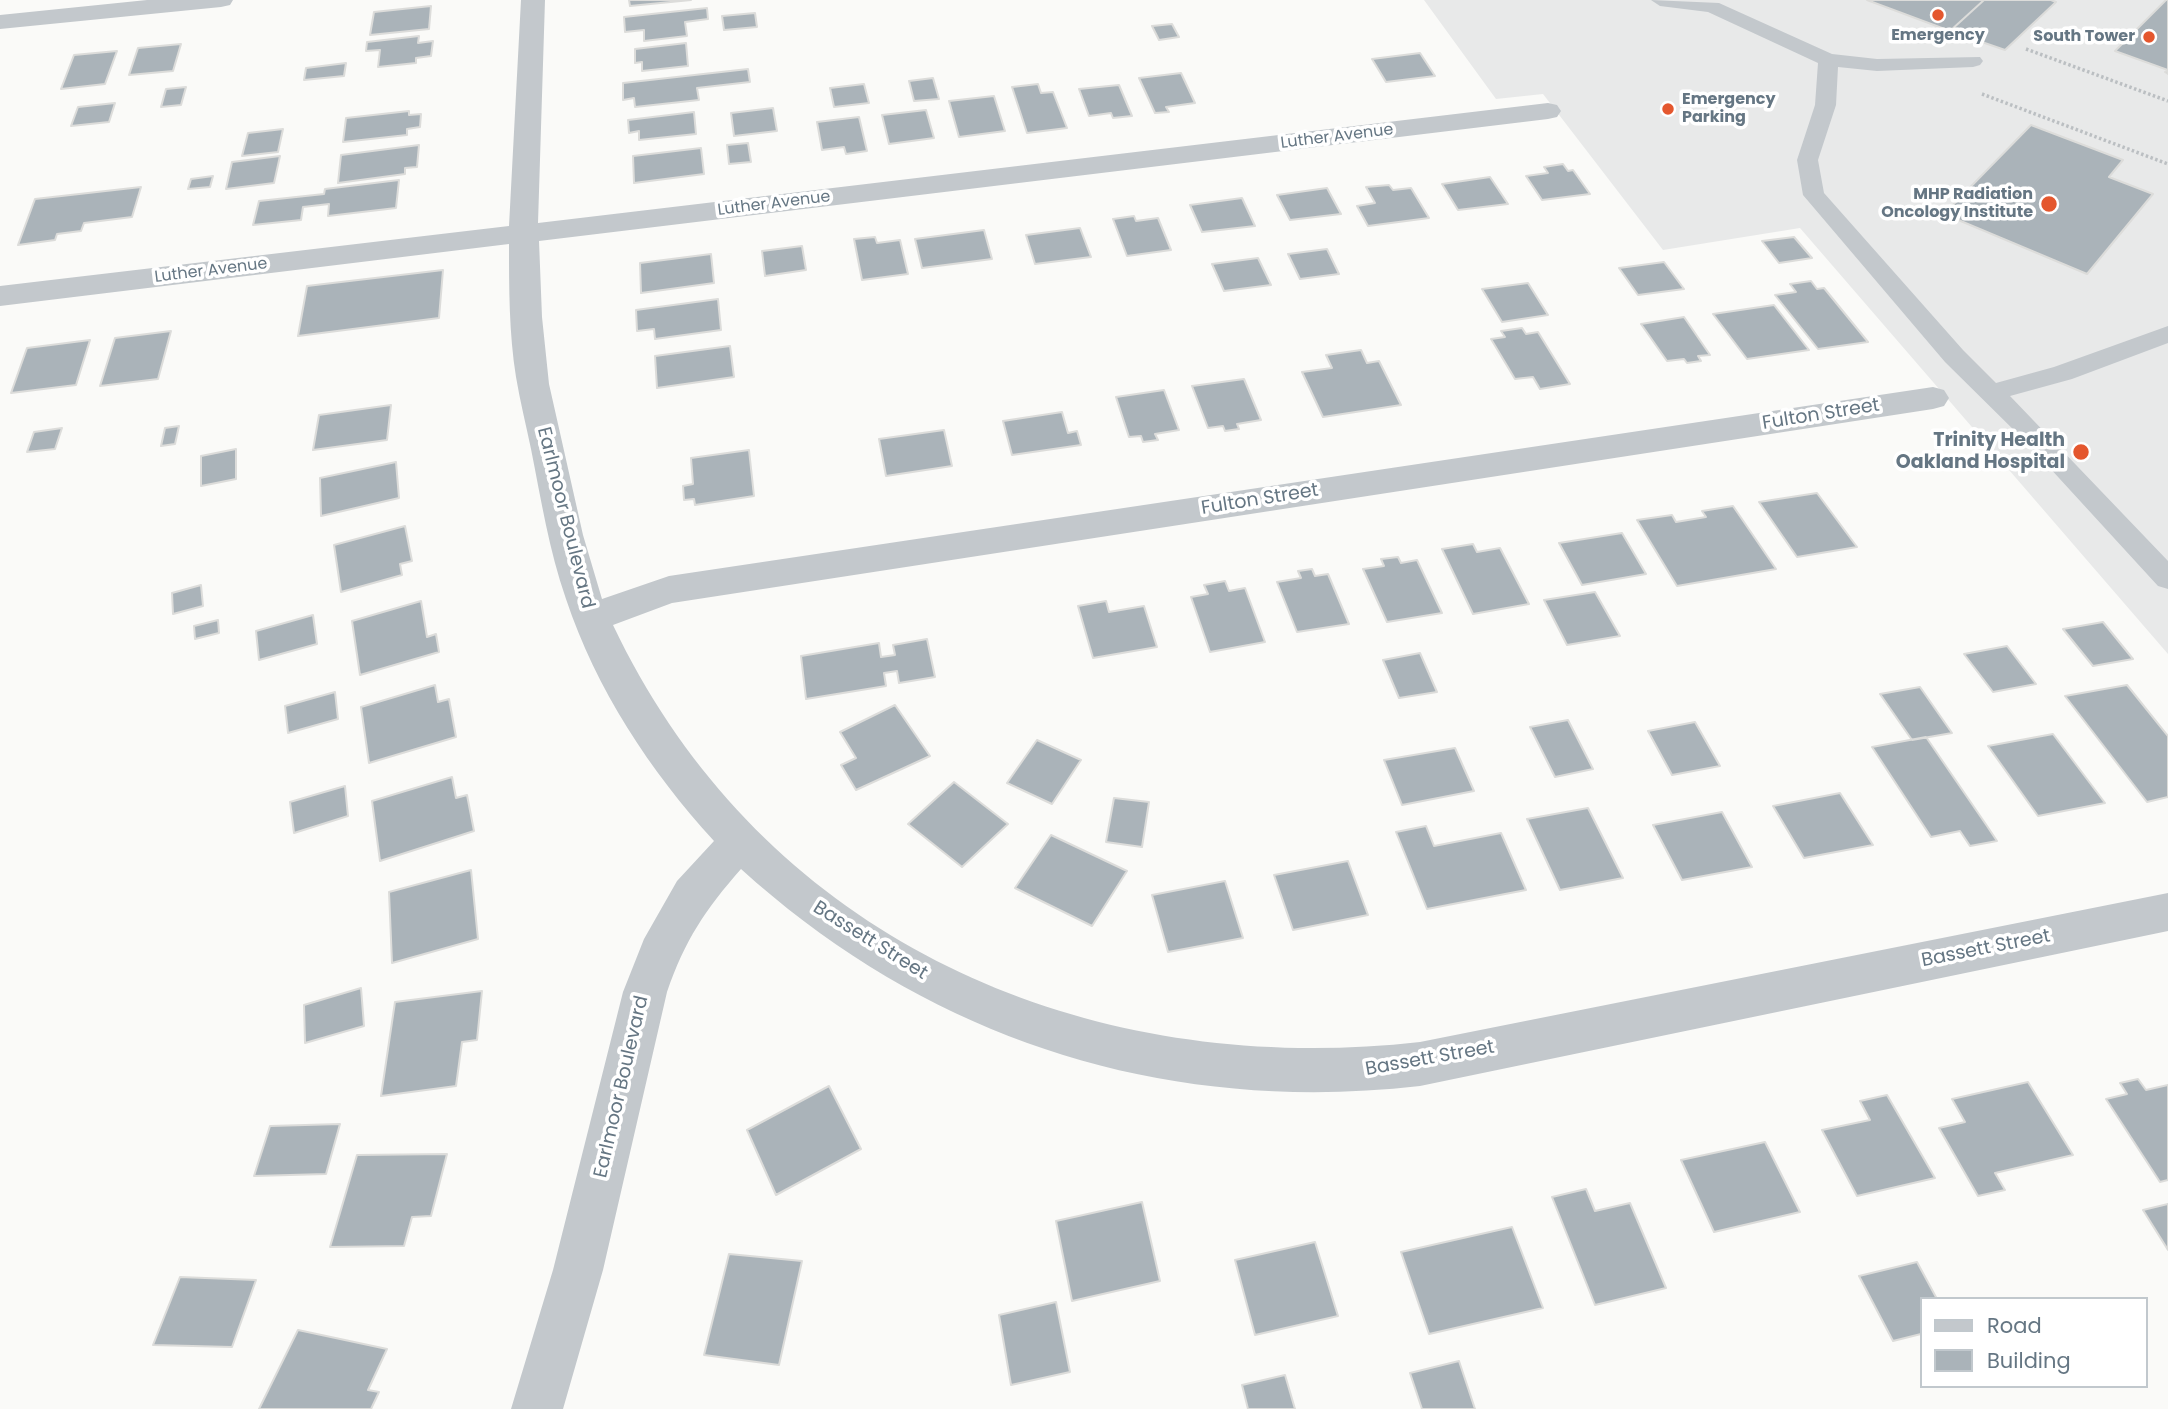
<!DOCTYPE html>
<style>
body{margin:0}
#map{position:relative;width:2168px;height:1409px;overflow:hidden;background:#fafaf8;font-family:Poppins,sans-serif}
canvas{display:block}
.legend{position:absolute;left:1920px;top:1297px;width:228px;height:91px;box-sizing:border-box;background:#fff;border:2px solid #c1c8cd;margin:0;padding:9px 12px;list-style:none;font-size:21px;color:#657683}
.legend li{display:flex;align-items:center;gap:14px;height:35px}
.legend b{width:35px;border:2px solid #c1c8cd}
</style>
<div id="map">
<canvas width="2168" height="1409"></canvas>
<ul class="legend">
<li><b style="height:9px;background:#c3c8cc"></b>Road</li>
<li><b style="height:19px;background:#aab3b9"></b>Building</li>
</ul>
</div>
<script>
const c = document.querySelector('canvas').getContext('2d');
c.lineJoin = 'round';
function fillPath(path, color) { c.fillStyle = color; c.fill(path, 'evenodd'); }
function stroke(path, color, width, dash) { c.strokeStyle = color; c.lineWidth = width; c.lineCap = dash ? 'butt' : 'round'; c.setLineDash(dash || []); c.stroke(path); }
function drawText(font, color, halo, rows, align = 'center') {
  c.font = font + ' Poppins,sans-serif'; c.lineWidth = 7; c.setLineDash([]); c.textBaseline = 'middle'; c.strokeStyle = halo; c.fillStyle = color; for (const [text, x, y, turn = 0] of rows) {
    c.save(); c.translate(x, y); c.rotate((+turn || 0) * Math.PI / 180); c.textAlign = isNaN(turn) ? turn : align; if (halo) c.strokeText(text, 0, 0); c.fillText(text, 0, 0); c.restore();
  }
}
fillPath(new Path2D(`
 M1424,0H2168V654L1800,228L1663,250L1543,94L1496,99Z`), '#e8e9e9');
const building = new Path2D(`
 M629,0H691L630,6Z
 M1867,0H1984L1950,31Z
 M1984,0H2051L2056,2L2005,50L1950,31Z
 M2166,0H2168V74L2165,72L2168,70L2115,51Z
 M431,6L429,29L370,35L374,12Z
 M707,8L708,19L685,22L687,36L644,41V30L625,32L624,17Z
 M755,13L757,27L724,30L722,16Z
 M1172,24L1179,37L1159,40L1152,26Z
 M419,36L418,43L433,41L431,56L416,58V63L378,67L380,50L366,51L367,42Z
 M686,43L688,66L642,71V62L635,63V49Z
 M181,44L173,71L129,75L138,48Z
 M117,51L105,84L61,89L74,55Z
 M1420,53L1435,76L1386,82L1372,59Z
 M346,63L344,76L304,80L306,68Z
 M748,69L750,82L697,88L699,100L635,107L634,98L623,100V83Z
 M1181,73L1195,103L1166,107L1169,112L1155,113L1139,78Z
 M933,78L939,99L914,101L909,81Z
 M864,84L869,103L834,107L830,88Z
 M1038,84L1041,93L1053,92L1067,128L1027,133L1012,87Z
 M1119,85L1132,116L1113,118L1111,113L1089,116L1079,89Z
 M186,87L181,105L161,107L166,89Z
 M994,96L1005,131L959,137L949,101Z
 M115,103L109,122L71,126L78,107Z
 M773,108L777,131L734,136L731,113Z
 M926,110L934,138L889,144L882,115Z
 M409,111V115L421,114L420,127L407,129V135L343,142L346,118Z
 M694,112L696,134L639,140V131L629,133L628,120Z
 M859,117L867,151L846,154L844,147L822,150L817,122Z
 M2031,125L2123,160L2109,177L2153,194L2087,274L1944,214Z
 M283,129L278,152L242,156L248,133Z
 M748,143L751,162L729,164L727,145Z
 M419,145L417,167L405,168V174L338,183L341,155Z
 M701,148L704,174L634,183L633,156Z
 M280,156L274,183L226,189L232,162Z
 M1563,164L1568,171L1573,170L1590,194L1542,200L1526,176L1548,173L1544,167Z
 M213,176L210,187L188,189L191,179Z
 M1490,177L1508,204L1458,210L1442,184Z
 M399,180L396,208L328,216L329,204L303,207L301,220L253,225L259,201L324,194L325,189Z
 M1389,185L1393,190L1411,188L1429,218L1368,226L1357,206L1375,203L1366,187Z
 M141,187L132,217L84,223L81,231L57,234L55,240L18,245L35,199Z
 M1327,188L1341,214L1290,220L1277,195Z
 M1242,198L1255,226L1202,232L1190,205Z
 M1134,216L1136,221L1158,218L1171,250L1127,256L1113,219Z
 M1080,228L1091,257L1035,264L1026,235Z
 M984,230L992,259L922,268L915,239Z
 M875,237L877,243L900,240L908,274L862,280L854,239Z
 M1794,237L1812,258L1779,263L1762,241Z
 M802,246L806,270L765,276L762,251Z
 M1327,249L1339,274L1300,279L1288,254Z
 M711,254L714,283L641,293L640,263Z
 M1258,258L1271,285L1224,291L1212,264Z
 M1664,262L1684,289L1638,295L1619,268Z
 M443,270L439,318L298,336L307,286Z
 M1811,281L1817,289L1824,288L1868,342L1818,349L1775,295L1796,292L1790,284Z
 M1528,283L1548,315L1502,322L1482,289Z
 M718,299L721,330L655,339L654,329L637,331L636,310Z
 M1774,305L1809,350L1747,359L1713,314Z
 M1684,317L1710,355L1698,356L1701,361L1687,363L1684,359L1667,361L1641,324Z
 M1522,328L1526,334L1538,332L1570,384L1540,389L1533,377L1515,379L1491,339L1505,337L1501,331Z
 M171,331L158,379L100,386L115,338Z
 M90,340L76,385L11,393L27,348Z
 M730,346L734,377L657,388L655,356Z
 M1361,350L1367,363L1379,361L1401,405L1323,417L1302,372L1332,368L1326,355Z
 M1244,379L1261,420L1237,424L1239,429L1225,431L1223,426L1208,428L1192,386Z
 M1164,390L1179,430L1155,434L1158,440L1143,442L1141,436L1129,437L1116,397Z
 M391,405L387,440L313,450L319,415Z
 M1062,412L1068,433L1077,431L1081,445L1012,455L1003,421Z
 M179,426L175,444L161,446L165,428Z
 M62,428L55,449L27,452L34,432Z
 M944,430L952,466L886,476L879,439Z
 M236,449V479L201,486V456Z
 M749,450L754,496L695,505L694,499L684,500L683,486L693,484L691,458Z
 M396,462L399,498L321,516L320,478Z
 M1817,493L1857,547L1797,557L1759,502Z
 M1733,506L1776,569L1677,586L1637,520L1672,515L1676,522L1706,517L1702,511Z
 M405,526L412,561L400,564L402,575L341,592L334,545Z
 M1622,533L1646,574L1582,585L1559,543Z
 M1473,544L1477,552L1500,548L1529,604L1473,614L1442,549Z
 M1398,557L1401,563L1417,560L1442,613L1387,622L1363,569L1384,566L1381,559Z
 M1312,569L1315,576L1328,574L1349,624L1297,632L1277,582L1301,578L1298,571Z
 M1225,581L1229,591L1245,588L1265,642L1210,652L1191,597L1208,594L1204,585Z
 M201,585L203,606L173,614L172,593Z
 M1595,592L1620,636L1567,645L1544,600Z
 M421,601L427,637L436,634L439,652L360,675L352,621Z
 M1106,601L1109,612L1144,606L1157,647L1093,658L1078,606Z
 M313,615L317,644L259,660L256,631Z
 M218,620L219,633L195,639L194,626Z
 M2103,622L2133,659L2093,666L2063,629Z
 M927,639L935,677L899,683L897,671L884,673L886,686L806,699L801,656L879,643L881,657L895,655L893,645Z
 M2007,646L2036,684L1993,692L1964,654Z
 M1420,653L1437,692L1399,698L1383,660Z
 M435,685L438,702L449,699L456,737L369,763L361,707Z
 M2127,685L2168,736V797L2147,802L2065,696Z
 M1920,687L1952,733L1912,740L1880,694Z
 M335,692L338,719L288,733L285,706Z
 M895,705L930,756L856,790L841,765L856,758L840,732Z
 M1568,720L1593,769L1555,777L1530,727Z
 M1695,722L1720,766L1672,775L1648,731Z
 M2053,734L2105,803L2038,816L1988,746Z
 M1926,737L1987,826L1997,841L1970,846L1960,831L1931,837L1872,747Z
 M1037,740L1081,760L1052,804L1007,783Z
 M1455,748L1474,791L1402,805L1384,760Z
 M452,777L456,798L467,795L474,831L380,861L372,801Z
 M954,782L1008,824L962,867L908,824Z
 M345,786L348,816L294,833L290,802Z
 M1840,793L1873,845L1804,858L1773,806Z
 M1114,798L1149,802L1142,847L1106,842Z
 M1588,808L1623,878L1560,890L1527,819Z
 M1722,812L1752,867L1682,880L1653,825Z
 M1426,826L1434,846L1501,833L1526,890L1427,909L1396,832Z
 M1051,835L1127,871L1092,926L1015,888Z
 M1348,861L1368,915L1293,930L1274,875Z
 M471,870L478,939L392,963L389,892Z
 M1225,881L1243,938L1168,952L1152,895Z
 M361,988L364,1026L305,1043L304,1005Z
 M482,991L477,1040L462,1042L456,1086L381,1096L395,1002Z
 M2138,1079L2146,1090L2168,1085V1180L2160,1182L2106,1099L2127,1094L2120,1083Z
 M2028,1082L2073,1155L1995,1173L2005,1190L1978,1196L1939,1128L1965,1122L1952,1099Z
 M829,1086L861,1149L776,1195L747,1130Z
 M1887,1095L1935,1178L1857,1196L1822,1130L1870,1120L1860,1101Z
 M340,1124L326,1174L254,1176L270,1126Z
 M1765,1142L1800,1212L1714,1232L1681,1160Z
 M447,1154L431,1216L412,1217L404,1246L330,1247L357,1155Z
 M1586,1189L1595,1211L1630,1203L1666,1288L1595,1305L1552,1197Z
 M1142,1202L1160,1281L1072,1301L1056,1221Z
 M2168,1204V1250L2143,1210Z
 M1512,1227L1543,1308L1429,1334L1401,1252Z
 M1315,1242L1338,1316L1255,1335L1235,1260Z
 M729,1254L802,1261L779,1365L704,1355Z
 M1917,1262L1937,1299H1921V1334L1893,1341L1859,1276Z
 M180,1277L256,1280L232,1347L153,1345Z
 M1056,1302L1070,1372L1011,1385L999,1315Z
 M298,1330L387,1349L368,1390L379,1392L371,1409H259Z
 M1459,1361L1475,1409H1422L1410,1373Z
 M1285,1375L1295,1409H1248L1242,1385Z`);
fillPath(building, '#aab3b9');
stroke(building, '#dcdcda', 2);
stroke(new Path2D(`
 M2026,49L2168,101
 M1982,94L2168,164`), '#bbbfc2', 3.5, [2.5, 2.5]);
fillPath(new Path2D(`
 M1651,0L1719,3L1832,54L1877,59L1980,57L1983,61L1980,65L1973,67L1877,71L1838,67L1836,105L1818,160L1824,193L1963,350L1996,383L2054,367L2168,326V343L2072,379L2010,396L2168,561V589L2158,586L2026,442L1945,362L1803,195L1797,160L1815,105L1818,63L1708,12L1660,6Z`), '#c3c8cc');
fillPath(new Path2D(`
 M147,0H233L230,5L221,7L0,29V15Z
 M521,0H545L538,223L1548,103L1557,105L1561,111L1557,117L1548,119L539,241L542,317L549,384L583,535L602,599L669,576L1933,387L1944,390L1949,398L1944,406L1933,409L672,603L613,625C762,939 1083,1080 1420,1042L2168,893V931L1420,1086C1166,1115 931,1041 741,869C705,910 685,940 667,992L603,1270L563,1409H511L553,1270L623,992L644,939L677,881L714,841C650,771 596,689 566,599C549,550 541,499 531,449C526,425 520,401 516,377C509,333 509,288 509,244L0,306V286L509,226Z`), '#c3c8cc');
for (const [x, y, r, color] of [
 [1938,15,7,"#e4572e"],
 [2149,37,7,"#e4572e"],
 [1668,109,7,"#e4572e"],
 [2049,204,9,"#e4572e"],
 [2081,452,9,"#e4572e"]
]) { const dot = new Path2D(); dot.arc(x, y, r, 0, 2 * Math.PI); c.fillStyle = color; c.fill(dot); stroke(dot, '#fff', 2.5); }
drawText('bold 16px', '#657683', '#fff', [
 ["Emergency",1938,36,"center"],
 ["South Tower",2135,37],
 ["Emergency",1682,100,"left"],
 ["Parking",1682,118,"left"],
 ["MHP Radiation",2033,195],
 ["Oncology Institute",2033,213]
], 'right');
drawText('16px', '#657683', '#fff', [
 ["Luther Avenue",1337,137,-7],
 ["Luther Avenue",774,204,-7],
 ["Luther Avenue",211,271,-7]
]);
drawText('19px', '#657683', '#fff', [
 ["Fulton Street",1821,415,-9],
 ["Fulton Street",1260,500,-9],
 ["Earlmoor Boulevard",565,518,76],
 ["Bassett Street",870,941,32],
 ["Bassett Street",1986,949,-11],
 ["Bassett Street",1430,1059,-10],
 ["Earlmoor Boulevard",622,1087,-77]
]);
drawText('bold 19px', '#657683', '#fff', [
 ["Trinity Health",2065,441],
 ["Oakland Hospital",2065,463]
], 'right');
</script>
